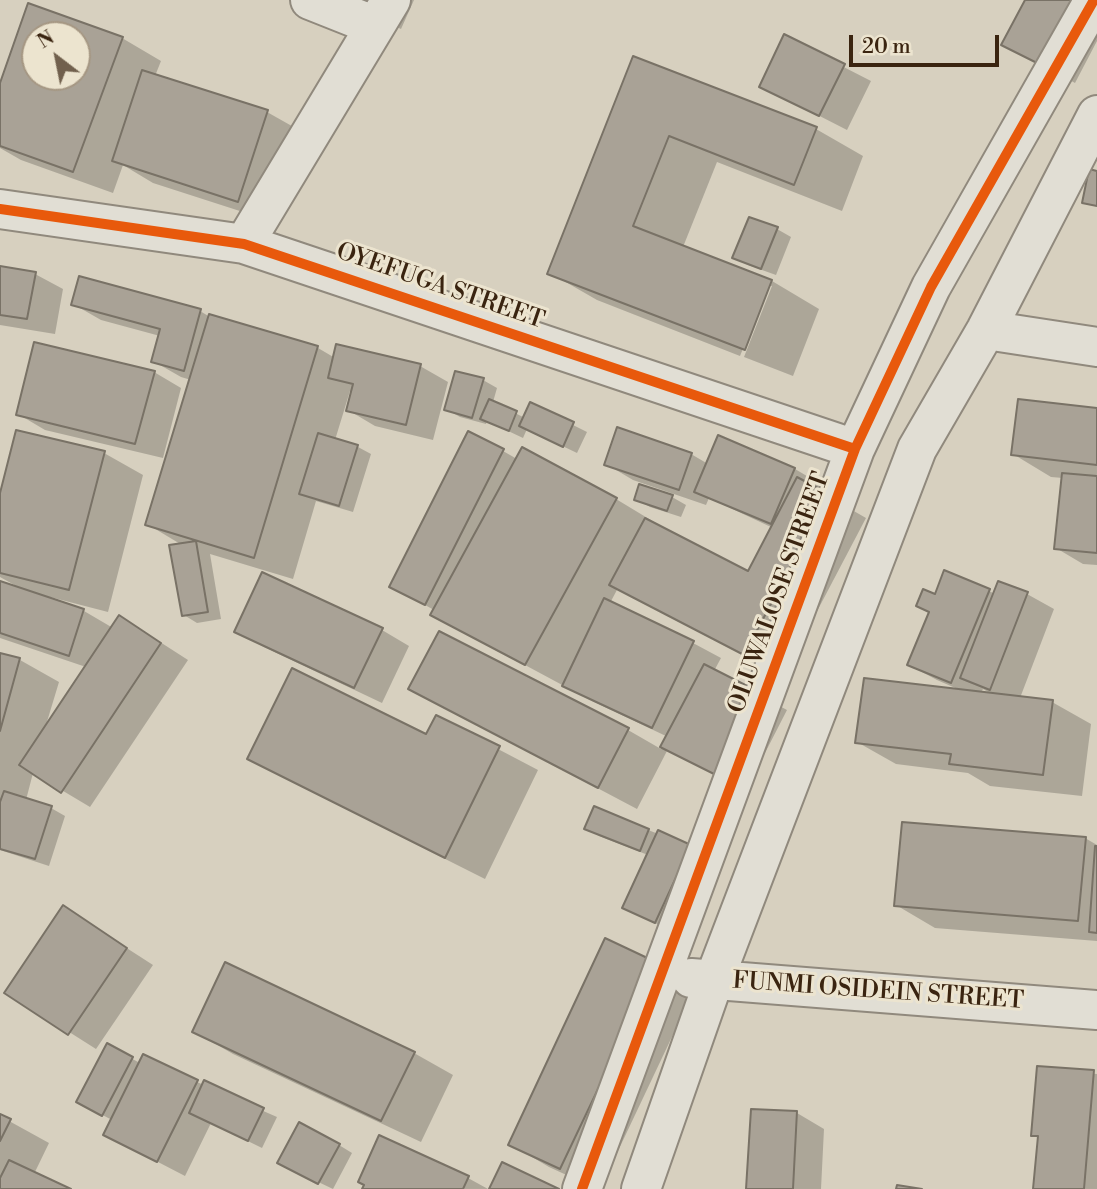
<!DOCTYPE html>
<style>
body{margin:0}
#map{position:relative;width:1097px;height:1189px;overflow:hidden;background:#d7d0bf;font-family:"Libre Bodoni",serif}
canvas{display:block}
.north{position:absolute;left:21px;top:21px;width:70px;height:70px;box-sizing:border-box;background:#ece4cf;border:2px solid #a59783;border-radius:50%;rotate:328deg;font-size:19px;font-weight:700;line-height:28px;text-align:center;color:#3a2410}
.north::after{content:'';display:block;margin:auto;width:24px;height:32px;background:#71604d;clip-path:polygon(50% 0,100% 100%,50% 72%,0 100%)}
.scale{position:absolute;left:849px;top:35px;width:150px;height:32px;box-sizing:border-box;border:4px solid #3a2410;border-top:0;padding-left:9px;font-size:21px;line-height:24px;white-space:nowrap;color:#3a2410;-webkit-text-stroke:5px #ece4cf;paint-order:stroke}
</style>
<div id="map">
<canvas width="1097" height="1189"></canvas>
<div class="north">N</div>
<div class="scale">20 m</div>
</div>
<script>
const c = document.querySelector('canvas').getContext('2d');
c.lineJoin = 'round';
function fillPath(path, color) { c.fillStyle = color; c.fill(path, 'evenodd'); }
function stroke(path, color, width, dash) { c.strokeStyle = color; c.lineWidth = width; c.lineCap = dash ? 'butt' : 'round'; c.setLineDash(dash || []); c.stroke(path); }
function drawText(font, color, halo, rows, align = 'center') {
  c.font = font + ' "Libre Bodoni",serif'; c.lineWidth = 6; c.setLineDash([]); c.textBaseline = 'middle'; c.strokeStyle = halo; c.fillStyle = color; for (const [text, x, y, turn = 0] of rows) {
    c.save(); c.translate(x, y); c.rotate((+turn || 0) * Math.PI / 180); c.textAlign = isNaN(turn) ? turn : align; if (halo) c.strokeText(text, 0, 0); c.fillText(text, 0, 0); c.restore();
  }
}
fillPath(new Path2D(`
 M339,0H414L401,29Z
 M1027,0H1097V41L1075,83L1004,44Z
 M29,5L122,38L161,61L155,76L267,112L306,134L277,223L153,183L123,165L113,193L21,160L0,148V88ZM35,35H77V77H35Z
 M785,37L871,81L847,130L761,86Z
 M634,58L816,129L863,156L842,211L717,162L683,247L772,281L819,309L793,376L744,357L772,286H768L740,356L597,300L550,273Z
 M777,229L791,237L776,275L748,265L735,258Z
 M0,268L35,274L63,289L55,334L0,325Z
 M73,304L200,311L210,317L318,348L335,358L420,366L448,382L433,440L375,426L348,410L353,392L350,391L335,440L358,447L371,454L353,512L316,501L293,579L210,554L221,619L197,623L184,615L182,545L147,524L191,380L181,377L153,361L160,336L101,320Z
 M154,372L181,388L163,458L45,430L18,414Z
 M483,380L497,388L493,402L525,418L531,404L587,432L577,453L527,429L523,438L487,421L486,424L460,417L446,409Z
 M1097,410V565L1083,564L1056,548L1063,478L1051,477L1013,454Z
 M719,438L795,469L822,485L819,491L866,518L783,676L618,588L610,603L693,643L721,658L714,671L787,710L746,790L668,749L637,809L410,689L628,730L661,749L668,737L592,701L471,636L434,610L391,586L503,451L517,459L616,499L654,522L653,524L749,573L773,528L709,498L706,505L633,480L606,464L691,454L708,464Z
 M104,453L143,475L108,612L50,597V600L84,611L113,628L146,633L188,660L90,807L33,773L26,800L51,808L65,816L49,866L0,850V654L20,660L59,682L46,725L86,667L0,638V583L18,587L0,577V500Z
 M672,497L686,505L681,517L650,507L636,499Z
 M989,591L995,594H1027L1054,609L1020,698L1052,702L1091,724L1082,796L990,786L968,773L896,764L857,742L960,690L937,680L909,665L936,596ZM983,689L993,695L981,693Z
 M382,630L409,646L382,703L264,647L236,631Z
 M437,717L538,770L485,879L288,780L249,758L427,736Z
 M586,828L648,830L690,846L683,937L625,908L648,855L599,836Z
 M1085,838L1097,845V941L935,928L896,905Z
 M63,907L153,965L96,1049L6,992Z
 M606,940L696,986L600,1189H597L549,1167L510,1144Z
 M195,1032L414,1053L453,1075L421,1142L233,1054Z
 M108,1046L140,1063L197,1082L277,1117L262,1148L211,1123L185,1176L106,1135L112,1120L78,1102Z
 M1039,1068L1097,1074V1189H1035L1040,1139L1033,1135Z
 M752,1111L797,1113L824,1129L821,1189H748Z
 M0,1116L49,1143L34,1174L66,1189H0Z
 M380,1138L468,1178L488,1189H364Z
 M339,1145L352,1153L333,1189L293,1170Z`), '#0003');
const building = new Path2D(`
 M1025,0H1083L1047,68L1001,45Z
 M28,3L123,37L73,172L0,146V83ZM35,35H77V77H35Z
 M784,34L845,64L819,116L759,87Z
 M633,56L817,127L794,185L669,136L633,226L772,280L745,350L547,274Z
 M142,70L268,110L238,202L112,161Z
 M1089,169L1097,171V206L1082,203Z
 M749,217L778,227L761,269L732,258Z
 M0,266L36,272L27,319L0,315Z
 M79,276L201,309L184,371L151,362L160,329L71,305Z
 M209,314L318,346L254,558L145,525Z
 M34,342L155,371L135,444L16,415Z
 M336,344L421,364L406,425L346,411L353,384L328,378Z
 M455,371L484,378L472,418L444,410Z
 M489,399L517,411L509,431L480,419Z
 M1018,399L1097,408V465L1011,455Z
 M530,402L574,422L563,447L519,426Z
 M617,427L692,453L679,490L604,465Z
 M16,430L105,451L69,590L0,573V493Z
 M468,431L504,449L425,605L389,587Z
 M318,433L358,445L339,506L299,494Z
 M718,435L795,468L771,524L694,492Z
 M522,447L617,498L525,665L430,615Z
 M1062,473L1097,476V553L1054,549Z
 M797,477L829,494L744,655L609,585L645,518L748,571Z
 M639,484L673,495L667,511L634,500Z
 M196,541L208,612L182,616L169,545Z
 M944,570L990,589L951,683L907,665L929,612L916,606L923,589L935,594Z
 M262,572L383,628L354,688L234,632Z
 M0,581L84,609L69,656L0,633Z
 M998,581L1028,592L990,690L960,678Z
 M604,598L694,641L652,728L562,686Z
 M119,615L161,643L61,793L19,765Z
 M439,631L629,728L598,788L408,689Z
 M0,653L20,658L0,731Z
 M704,664L761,693L718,776L660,747Z
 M292,668L426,734L436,715L500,746L445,858L247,759Z
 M864,678L1053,700L1043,775L949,764L951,754L855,743Z
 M4,791L52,806L35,859L0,849V802Z
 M594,806L649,829L640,851L584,829Z
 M902,822L1086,837L1078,921L894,906Z
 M658,830L691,845L655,923L622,908Z
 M1095,846H1097V933L1089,932Z
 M63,905L127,948L68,1035L4,993Z
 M605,938L658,963L560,1169L508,1145Z
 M225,962L415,1052L381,1121L192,1032Z
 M107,1043L133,1057L102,1116L76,1102Z
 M143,1054L198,1080L157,1162L103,1135Z
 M1037,1066L1094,1070L1084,1189H1033L1038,1136H1031Z
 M204,1080L264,1108L248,1141L189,1113Z
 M751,1109L797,1111L793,1189H746Z
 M0,1114L11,1119L0,1141Z
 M299,1122L340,1144L318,1184L277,1163Z
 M379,1135L469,1176L463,1189H362L364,1185L358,1182Z
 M9,1160L71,1189H0V1178Z
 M502,1162L559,1189H489Z
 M897,1185L922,1189H896Z`);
fillPath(building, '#a9a296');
stroke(building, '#797266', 2);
const minor = new Path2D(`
 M310,0L373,25
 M0,209L244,244L855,449
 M244,244L391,0
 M986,330L1097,347
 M691,978L1097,1010
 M582,1189L855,449L931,287L1094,0
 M641,1189L714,980L917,449L986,330L1097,115`);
stroke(minor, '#90897d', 42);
stroke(minor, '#e1ded4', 38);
stroke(new Path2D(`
 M0,209L244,244L855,449
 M582,1189L855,449L931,287L1094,0`), '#e8590c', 10);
drawText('24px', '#3a2410', '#ece4cf', [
 ["OYEFUGA STREET",440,287,19],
 ["OLUWALOSE STREET",780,593,-70],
 ["FUNMI OSIDEIN STREET",878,992,4]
]);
</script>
